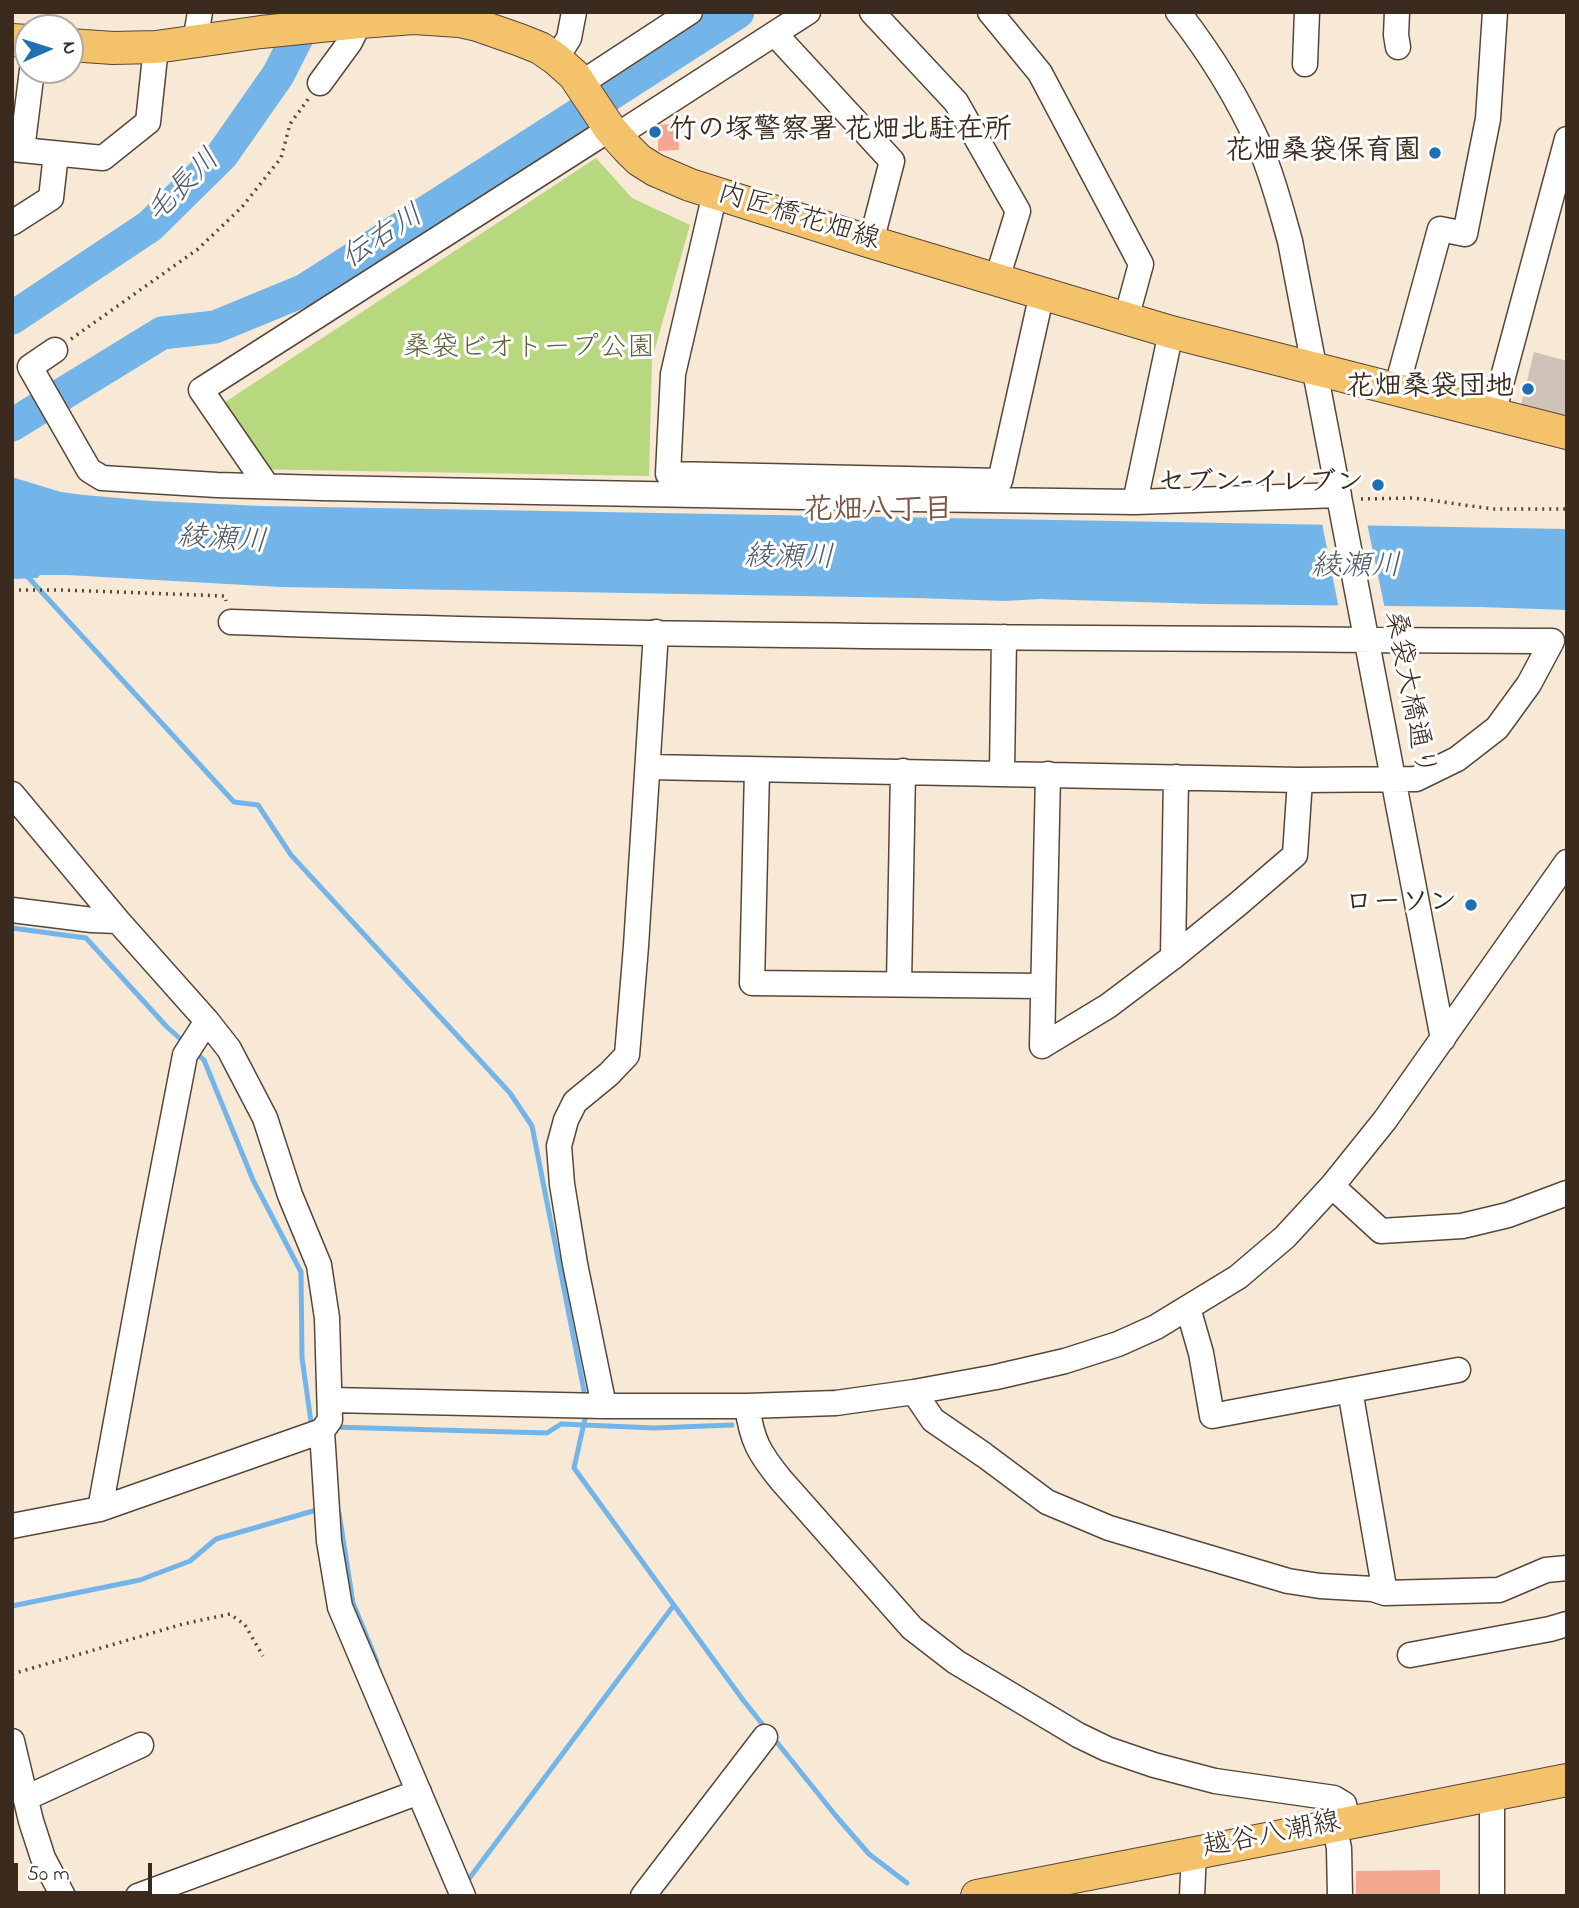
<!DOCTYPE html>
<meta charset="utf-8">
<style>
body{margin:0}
#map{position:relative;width:1579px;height:1908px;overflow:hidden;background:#f7e9d6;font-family:"Indie Flower",sans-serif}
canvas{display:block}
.frame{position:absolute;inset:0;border:14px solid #3b2a1e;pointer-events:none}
.north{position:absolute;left:14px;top:14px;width:70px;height:70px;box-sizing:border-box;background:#fff;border:2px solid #b1aaa5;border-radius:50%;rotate:87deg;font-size:19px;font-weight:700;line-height:28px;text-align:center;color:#3b2a1e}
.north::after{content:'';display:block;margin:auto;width:24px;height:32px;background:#1f6fb2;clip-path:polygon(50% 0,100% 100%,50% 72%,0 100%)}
.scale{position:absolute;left:14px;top:1863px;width:138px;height:32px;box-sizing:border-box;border:4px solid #3b2a1e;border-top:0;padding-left:9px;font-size:21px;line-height:24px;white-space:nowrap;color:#3b2a1e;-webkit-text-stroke:5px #fff;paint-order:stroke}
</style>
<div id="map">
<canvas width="1579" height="1908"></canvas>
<div class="frame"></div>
<div class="north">N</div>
<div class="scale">50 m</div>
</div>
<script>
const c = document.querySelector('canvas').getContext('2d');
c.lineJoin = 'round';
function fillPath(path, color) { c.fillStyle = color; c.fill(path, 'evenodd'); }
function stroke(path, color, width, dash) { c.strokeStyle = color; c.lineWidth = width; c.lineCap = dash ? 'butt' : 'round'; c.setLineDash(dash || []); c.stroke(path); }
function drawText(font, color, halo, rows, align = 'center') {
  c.font = font + ' "Indie Flower","Klee One",sans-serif'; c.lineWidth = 6; c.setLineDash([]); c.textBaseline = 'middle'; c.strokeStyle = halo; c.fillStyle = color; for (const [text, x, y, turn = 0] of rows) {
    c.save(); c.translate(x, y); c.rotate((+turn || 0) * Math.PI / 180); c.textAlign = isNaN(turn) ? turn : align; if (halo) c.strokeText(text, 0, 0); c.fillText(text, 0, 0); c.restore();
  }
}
fillPath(new Path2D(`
 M1534,352L1567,361V417L1521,405Z`), '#cec2b9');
fillPath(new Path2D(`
 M596,158L632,198L690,225L652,359L649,476L244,469L207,414Z`), '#b7d87f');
fillPath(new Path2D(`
 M12,477L61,492L84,495L152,501L262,506L1567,529V610L1480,607L1206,604L1039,599L1005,601L915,598L281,587L67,575H40L37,578L15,579L12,576Z`), '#74b5e9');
fillPath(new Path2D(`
 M1322,523H1367L1385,609H1339Z`), '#f7e9d6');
stroke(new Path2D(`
 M27,576L234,802L258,805L291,855L510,1093L532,1126L586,1401
 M12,928L86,938L167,1027L184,1042
 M194,1051L204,1060L253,1180L301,1272L302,1358L311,1422L316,1423
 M586,1414L574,1468L743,1700L836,1816L869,1854L907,1883
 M332,1427L547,1433L561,1424L654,1428L732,1425
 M339,1513L353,1603L377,1662
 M12,1606L140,1580L190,1561L216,1539L320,1509
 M465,1884L674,1605`), '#74b5e9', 5);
stroke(new Path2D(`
 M12,318L150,226L222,155L278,75L310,12
 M12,425L162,333L215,327L305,290L738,12`), '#74b5e9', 33);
fillPath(new Path2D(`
 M678,124L679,150L658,151V138H649L648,125Z
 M1440,1870V1896H1356V1871Z`), '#f6a78f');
const minor = new Path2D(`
 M872,12L956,102L1018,211L997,279
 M990,12L1040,73L1141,264L1126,319
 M1178,12C1210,53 1239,100 1260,147C1273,177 1281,209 1290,241L1443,1039
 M1397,12L1396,35L1398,47
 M775,34L892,161L871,242
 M195,42L200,12
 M556,59L569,38L574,12
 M1305,64L1307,12
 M320,83L350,42L360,22
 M580,84L690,12
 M616,136L808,12
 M12,149L103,158L148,122L156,47
 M22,150L32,70
 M715,193L673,374L668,474L1000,481L1042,293
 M12,223L51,198L56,154
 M55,350L30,367L89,470L102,478L217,485L323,488L910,499L1135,502L1339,495
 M1396,390L1440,229L1465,234L1488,119L1495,12
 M1493,414L1567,139
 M267,486L201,390L610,129
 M1135,502L1171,332
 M231,622C671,638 1111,638 1552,641L1529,684L1497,728L1457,759L1416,779L1300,780L648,767
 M757,770L752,983L1042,986
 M1002,773L1004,637
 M12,794L118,921L207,1021L229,1049L265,1118L290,1195L319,1265L327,1318L330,1420L322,1431L329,1541L340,1607L463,1896
 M12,910L92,920L118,921
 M1173,957L1176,777
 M899,984L903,771
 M1042,1046L1108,1006L1173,957L1238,904L1295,855L1300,780
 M1042,1046L1048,774
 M1332,1186L1381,1231L1462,1226L1508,1215L1567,1193
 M1188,1308L1201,1353L1212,1416L1458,1370
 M1350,1390L1385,1593
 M914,1392L933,1420L984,1455L1047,1502L1109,1528L1288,1581L1320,1586L1373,1589L1385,1593L1499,1590L1546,1570L1567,1568
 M331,1400L604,1406H747L836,1403L914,1392L996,1377L1065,1361L1118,1344L1156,1327L1238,1277L1285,1237L1332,1186L1385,1120L1567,862
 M604,1406L575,1264L562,1184L559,1146L566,1120L575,1102L609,1074L627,1055L636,946L656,632
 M747,1406C752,1441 759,1453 781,1480L912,1628L956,1662L1078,1735L1107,1749L1154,1765L1215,1781L1334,1798L1344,1804L1348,1823
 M100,1509L148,1247L185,1055L207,1021
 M12,1526L100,1509L322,1431
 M1410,1655L1550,1629L1567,1624
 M12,1741L31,1821L43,1858L63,1896
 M26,1798L141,1745
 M1334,1825L1339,1848L1340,1896
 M138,1896L419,1792
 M643,1896L765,1737
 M1192,1896L1194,1852
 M1492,1896V1795`);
const major = new Path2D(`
 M12,40L28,41
 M70,45L113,48L156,47L261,32L360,22L414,18L459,21L477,25L520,40L540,48L556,59L574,75L610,129L627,148L639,160L655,170L690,185L871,242L1171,332L1567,433
 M977,1896L1567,1780`);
stroke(minor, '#57473a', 27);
stroke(major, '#57473a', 34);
stroke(new Path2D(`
 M71,339L198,249L242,207L281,158L290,124L309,98
 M1361,499L1414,498L1493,509H1567
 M12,590H62L225,596L226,601
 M12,1674L183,1624L230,1614L245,1625L263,1656`), '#57473a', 3.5, [2, 5]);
stroke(minor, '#fff', 24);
stroke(major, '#f3c26a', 32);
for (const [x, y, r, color] of [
 [655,132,7,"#1f6fb2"],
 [1435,153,7,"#1f6fb2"],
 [1528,389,7,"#1f6fb2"],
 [1378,485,7,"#1f6fb2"],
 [1471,905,7,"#1f6fb2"]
]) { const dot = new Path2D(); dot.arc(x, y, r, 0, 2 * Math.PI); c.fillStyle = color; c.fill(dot); stroke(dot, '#fff', 2.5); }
drawText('bold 28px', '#3b2a1e', '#fff', [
 ["竹の塚警察署 花畑北駐在所",669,132,"left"],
 ["花畑桑袋保育園",1421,153],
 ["花畑桑袋団地",1514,389],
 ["セブン-イレブン",1364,485],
 ["ローソン",1457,905]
], 'right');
drawText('28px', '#3b2a1e', '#fff', [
 ["内匠橋花畑線",798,219,17],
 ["桑袋大橋通り",1407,694,79],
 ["越谷八潮線",1272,1837,-11]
]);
drawText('28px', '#605e3b', '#fff', [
 ["桑袋ビオトープ公園",529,350]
]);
drawText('italic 30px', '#4f5b65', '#fff', [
 ["毛長川",185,188,-45],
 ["伝右川",384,239,-33],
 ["綾瀬川",222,542,4],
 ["綾瀬川",789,560,1],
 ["綾瀬川",1356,569]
]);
drawText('bold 30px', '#7c5646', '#fff', [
 ["花畑八丁目",878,513]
]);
</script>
